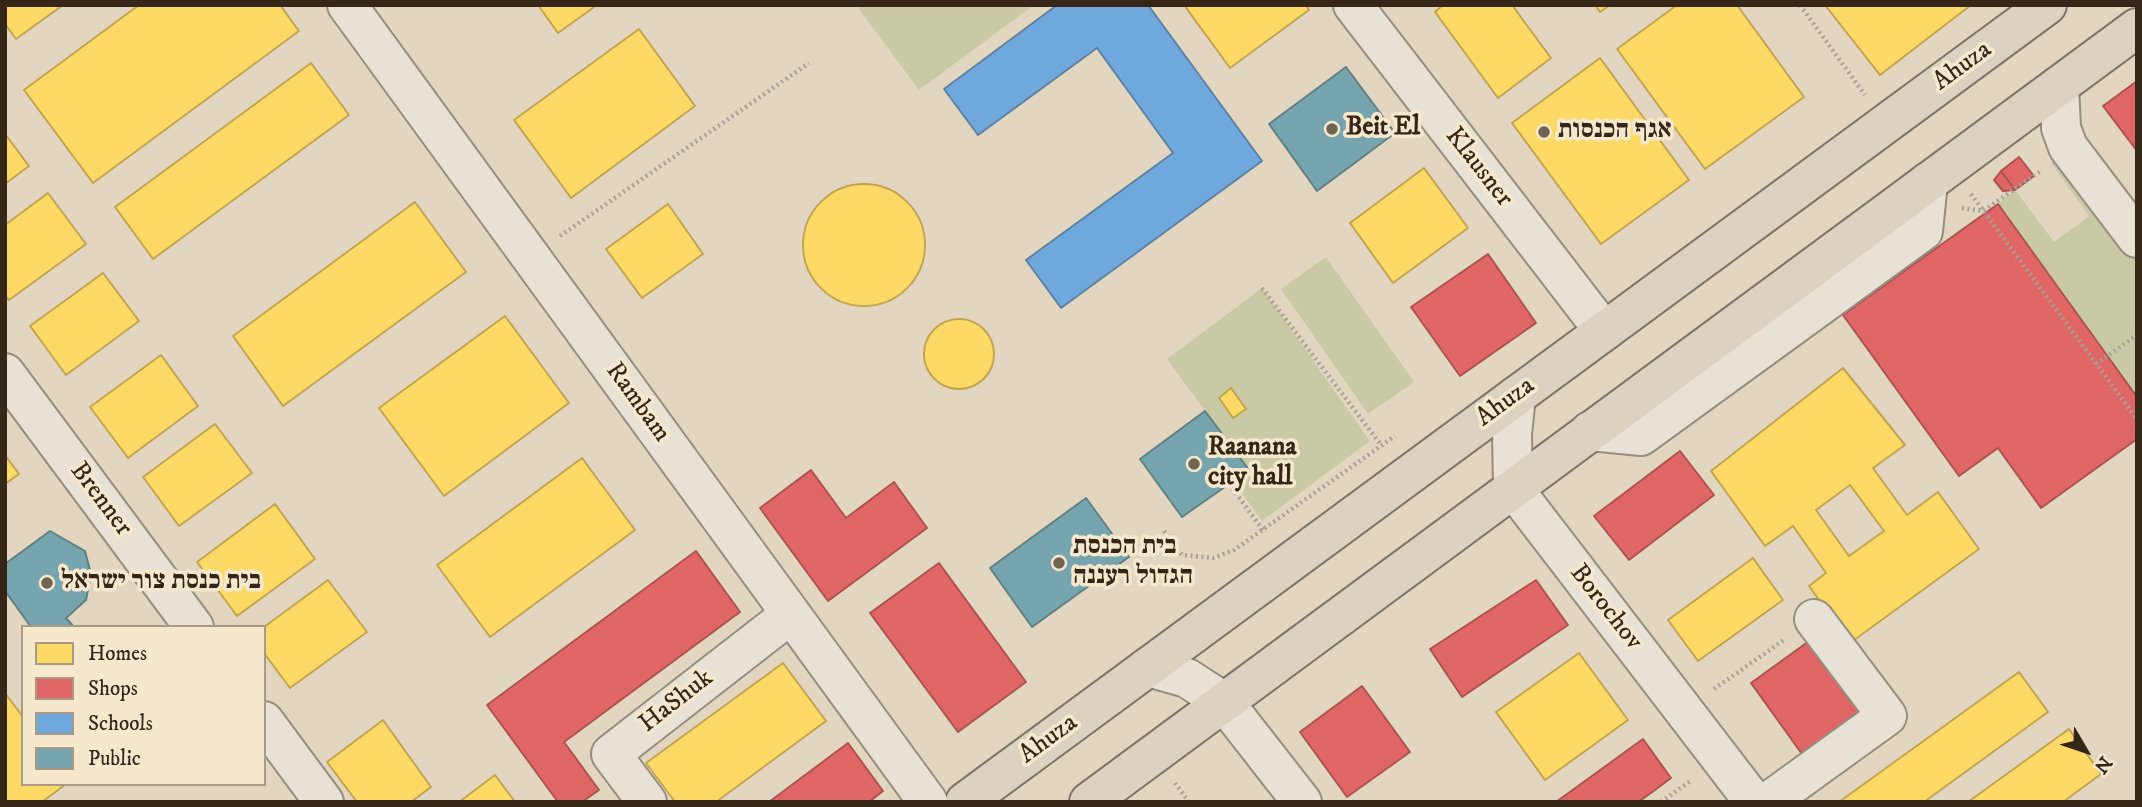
<!DOCTYPE html>
<meta charset="utf-8">
<style>
body{margin:0}
#map{position:relative;width:2142px;height:807px;overflow:hidden;background:#e2d6c0;font-family:"IM FELL DW Pica",serif}
canvas{display:block}
.frame{position:absolute;inset:0;border:7px solid #352618;pointer-events:none}
.legend{position:absolute;left:21px;top:625px;width:245px;height:161px;box-sizing:border-box;background:#f5e8cd;border:2px solid #a89a85;margin:0;padding:9px 12px;list-style:none;font-size:21px;color:#352618}
.legend li{display:flex;align-items:center;gap:14px;height:35px}
.legend b{width:35px;border:2px solid #a89a85}
.north{position:absolute;left:2051px;top:716px;width:70px;height:70px;-webkit-text-stroke:5px #f5e8cd;paint-order:stroke;rotate:129deg;font-size:19px;font-weight:700;line-height:28px;text-align:center;color:#352618}
.north::after{content:'';display:block;margin:auto;width:24px;height:32px;background:#352618;clip-path:polygon(50% 0,100% 100%,50% 72%,0 100%)}
</style>
<div id="map">
<canvas width="2142" height="807"></canvas>
<div class="frame"></div>
<ul class="legend">
<li><b style="height:19px;background:#ffd966"></b>Homes</li>
<li><b style="height:19px;background:#e06666"></b>Shops</li>
<li><b style="height:19px;background:#6fa8dc"></b>Schools</li>
<li><b style="height:19px;background:#76a5af"></b>Public</li>
</ul>
<div class="north">N</div>
</div>
<script>
const c = document.querySelector('canvas').getContext('2d');
c.lineJoin = 'round';
function fillPath(path, color) { c.fillStyle = color; c.fill(path, 'evenodd'); }
function stroke(path, color, width, dash) { c.strokeStyle = color; c.lineWidth = width; c.lineCap = dash ? 'butt' : 'round'; c.setLineDash(dash || []); c.stroke(path); }
function drawText(font, color, halo, rows, align = 'center') {
  c.font = font + ' "IM FELL DW Pica","Frank Ruhl Libre",serif'; c.lineWidth = 7; c.setLineDash([]); c.textBaseline = 'middle'; c.strokeStyle = halo; c.fillStyle = color; for (const [text, x, y, turn = 0] of rows) {
    c.save(); c.translate(x, y); c.rotate((+turn || 0) * Math.PI / 180); c.textAlign = isNaN(turn) ? turn : align; if (halo) c.strokeText(text, 0, 0); c.fillText(text, 0, 0); c.restore();
  }
}
fillPath(new Path2D(`
 M856,5H1034L919,90Z
 M2070,150L2137,238V397L1998,204L2015,190L2054,242L2089,216L2051,163Z
 M1326,257L1414,382L1368,414L1281,289Z
 M1262,288L1370,441L1262,521L1233,481L1248,469L1167,359Z`), '#c9caa5');
const homes = new Path2D(`
 M5,5H63L16,39L5,24Z
 M139,5H280L299,31L93,183L24,90Z
 M538,5H597L558,33Z
 M1184,5H1306L1309,10L1230,68Z
 M1443,5H1512L1551,58L1498,98L1435,12Z
 M1595,5H1610L1600,12Z
 M1677,5H1737L1804,97L1705,169L1617,49Z
 M1825,5H1971L1880,75Z
 M639,29L695,106L571,198L514,120Z
 M1600,58L1689,180L1601,244L1512,123Z
 M311,63L349,115L153,259L115,207Z
 M5,134L29,166L5,184Z
 M1424,168L1468,228L1393,283L1350,223Z
 M803 245a61 61 0 1 1 122 0a61 61 0 1 1-122 0Z
 M48,193L86,244L9,300L5,296V225Z
 M415,202L466,272L283,406L233,336Z
 M668,204L703,254L642,298L606,249Z
 M103,273L139,321L66,375L30,326Z
 M505,316L569,403L444,496L379,408Z
 M924 354a35 35 0 1 1 70 0a35 35 0 1 1-70 0Z
 M161,355L198,406L128,458L90,407Z
 M1843,368L1905,445L1873,468L1907,515L1938,492L1979,549L1850,643L1809,586L1826,573L1793,526L1765,546L1711,471ZM1850,485L1884,531L1849,556L1816,510Z
 M1231,388L1246,409L1233,418L1219,398Z
 M215,424L252,473L179,526L143,477Z
 M5,455L19,474L5,484Z
 M582,458L635,530L490,637L437,565Z
 M275,504L315,559L237,616L197,562Z
 M1753,558L1783,600L1698,661L1668,620Z
 M328,580L367,632L290,688L264,653V627Z
 M1579,653L1628,720L1545,780L1496,712Z
 M783,663L826,721L716,802H675L646,763Z
 M2019,672L2048,712L1924,802H1839Z
 M5,693L23,717V784H66L42,802H5Z
 M383,720L431,787L411,802H357L327,762Z
 M2069,729L2101,774L2063,802H1968Z
 M495,775L515,802H459Z`);
fillPath(homes, '#ffd966');
stroke(homes, '#c2a34f', 2);
const shops = new Path2D(`
 M2137,81V151L2103,106Z
 M2019,157L2034,176L2015,190L2001,171Z
 M2001,171L2015,190L2003,191L1994,180Z
 M1998,204L2137,397V439L2041,508L1998,448L1959,476L1843,315Z
 M1488,254L1536,323L1460,376L1411,307Z
 M1680,451L1714,495L1629,560L1594,516Z
 M811,470L846,518L894,482L927,528L828,601L760,508Z
 M696,551L740,612L564,742L599,790L582,802H558L487,705Z
 M939,563L1026,682L958,732L870,613Z
 M1536,580L1568,625L1462,697L1430,649Z
 M1816,636L1872,714L1807,761L1751,683Z
 M1362,686L1410,752L1347,797L1300,732Z
 M1643,739L1671,778L1644,798L1638,802H1556Z
 M848,743L883,791L869,802H769Z`);
fillPath(shops, '#e06666');
stroke(shops, '#ad534f', 2);
const schools = new Path2D(`
 M1057,5H1148L1262,161L1061,308L1026,260L1173,153L1097,48L978,135L944,89Z`);
fillPath(schools, '#6fa8dc');
stroke(schools, '#5e81a1', 2);
const public = new Path2D(`
 M1346,67L1395,133L1317,191L1269,124Z
 M1205,411L1249,470L1182,517L1140,459Z
 M1086,498L1129,557L1032,627L990,568Z
 M50,531L85,551L91,574L86,600L66,618L74,627H31L5,591V564Z`);
fillPath(public, '#76a5af');
stroke(public, '#627f82', 2);
const minor = new Path2D(`
 M347,5L928,802
 M1353,5L1604,331
 M2059,86L2061,128L2068,147L2137,238
 M5,373L194,627
 M1516,396L1512,434L1513,488L1754,802
 M1590,431L1641,436L1923,231L1928,182
 M1148,667L1187,678L1224,702L1302,802
 M264,721L324,802
 M647,802L611,754L791,614
 M1768,802L1887,716L1814,619`);
const major = new Path2D(`
 M965,802L2047,5
 M1089,802L2137,28`);
stroke(minor, '#968d7f', 42);
stroke(major, '#7e7569', 42);
stroke(new Path2D(`
 M1800,5L1865,95
 M1971,194L2137,419
 M1962,208L1983,211L2042,170
 M560,236L809,63
 M1262,288L1381,445
 M2096,364L2137,335
 M1229,484L1263,530
 M1164,531L1182,555L1213,558L1234,550L1395,436
 M1714,689L1784,640
 M1175,783L1189,802
 M1661,802L1692,780`), '#a7a197', 4.5, [2, 3.5]);
stroke(minor, '#e7e1d6', 38);
stroke(major, '#dbd2c1', 38);
for (const [x, y, r, color] of [
 [1332,129,7,"#726453"],
 [1544,132,7,"#726453"],
 [1194,464,7,"#726453"],
 [1059,563,7,"#726453"],
 [47,583,7,"#726453"]
]) { const dot = new Path2D(); dot.arc(x, y, r, 0, 2 * Math.PI); c.fillStyle = color; c.fill(dot); stroke(dot, '#f5e8cd', 2.5); }
drawText('26px', '#352618', '#f5e8cd', [
 ["Ahuza",1963,67,-36],
 ["Klausner",1478,168,52],
 ["Rambam",637,403,54],
 ["Ahuza",1506,403,-36],
 ["Brenner",100,500,53],
 ["Borochov",1605,608,52],
 ["HaShuk",677,702,-38],
 ["Ahuza",1049,740,-36]
]);
drawText('bold 26px', '#352618', '#f5e8cd', [
 ["Beit El",1346,129],
 ["אגף הכנסות",1558,132],
 ["Raanana",1208,449],
 ["city hall",1208,479],
 ["בית הכנסת",1073,548],
 ["הגדול רעננה",1073,578],
 ["בית כנסת צור ישראל",61,583]
], 'left');
</script>
